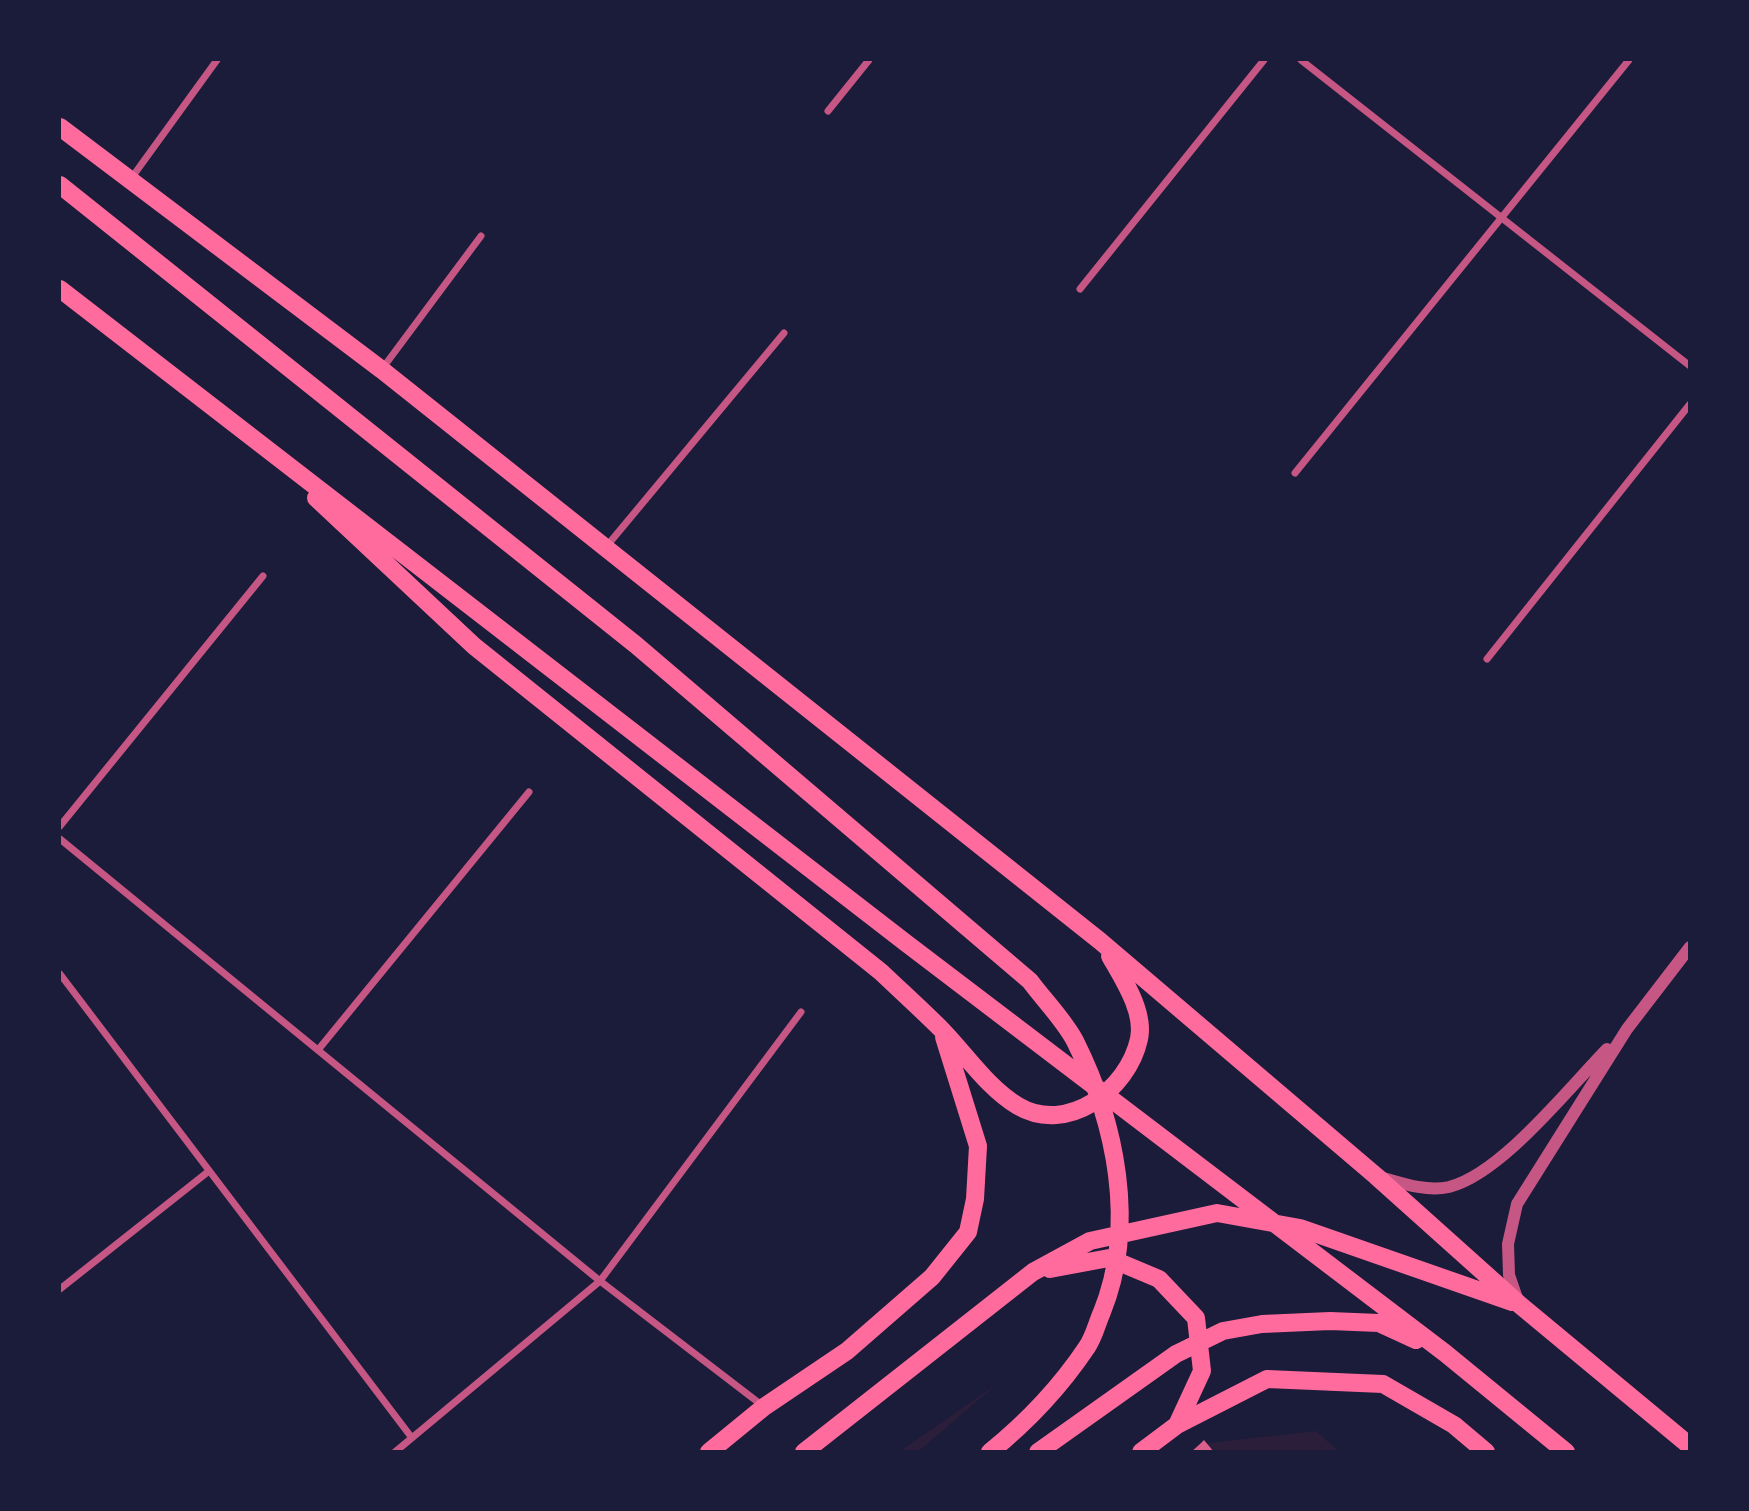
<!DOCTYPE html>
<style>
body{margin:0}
#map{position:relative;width:1749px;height:1511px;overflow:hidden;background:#1b1b3a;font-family:Signika,sans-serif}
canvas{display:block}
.frame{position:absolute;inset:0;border:61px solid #1b1b3a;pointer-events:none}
</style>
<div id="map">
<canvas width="1749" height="1511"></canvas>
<div class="frame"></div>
</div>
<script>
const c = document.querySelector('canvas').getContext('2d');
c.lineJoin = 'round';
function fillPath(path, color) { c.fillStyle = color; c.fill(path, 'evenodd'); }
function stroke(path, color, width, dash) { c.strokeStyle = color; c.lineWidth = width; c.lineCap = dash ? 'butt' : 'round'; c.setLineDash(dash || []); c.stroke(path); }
fillPath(new Path2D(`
 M997,1384L919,1451H900Z
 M1316,1431L1339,1451L1192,1452L1200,1444Z`), '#2a1e3b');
fillPath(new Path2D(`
 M1204,1440L1214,1452H1191L1200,1444Z`), '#dd5f8e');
stroke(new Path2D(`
 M1301,60L1690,366
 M828,111L869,60
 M130,180L217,60
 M1080,289L1264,60
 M382,369L481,236
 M1295,473L1629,60
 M606,547L784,333
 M1487,659L1690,404
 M60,826L263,576
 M60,839L600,1281L763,1406
 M60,974L412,1438
 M318,1050L529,792
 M60,1289L209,1171
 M395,1452L600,1281L801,1012`), '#c65784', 7);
stroke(new Path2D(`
 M1380,1177C1401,1183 1426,1192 1449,1187C1501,1174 1568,1089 1607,1049
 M1519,1304L1509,1275L1508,1244L1517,1204L1627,1029L1690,947`), '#c65784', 12);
stroke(new Path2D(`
 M60,127L382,370L1100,941L1376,1176L1520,1305L1690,1446
 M60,185L636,645L1030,981C1044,1000 1064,1020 1075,1041C1116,1123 1137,1225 1102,1312C1097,1323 1094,1337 1087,1347C1061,1386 1027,1422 990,1452
 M60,289L906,943L1445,1353L1566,1452
 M316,498L474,646L881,972C902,992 923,1011 943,1031C967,1056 988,1088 1018,1106C1067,1135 1128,1090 1139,1039C1145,1012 1123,979 1110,956
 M1050,1269L1109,1258L1159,1279L1196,1318L1202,1371L1177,1425
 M709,1452L764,1407L847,1351L932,1277L968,1232L975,1199L978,1146L944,1037
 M804,1452L1033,1272L1090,1241L1217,1213L1300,1228L1512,1302
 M1038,1452L1176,1354L1223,1331L1262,1324L1330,1321L1379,1323L1416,1340
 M1141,1452L1177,1425L1267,1379L1383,1384L1454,1425L1486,1452`), '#ff6b9d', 18);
</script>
